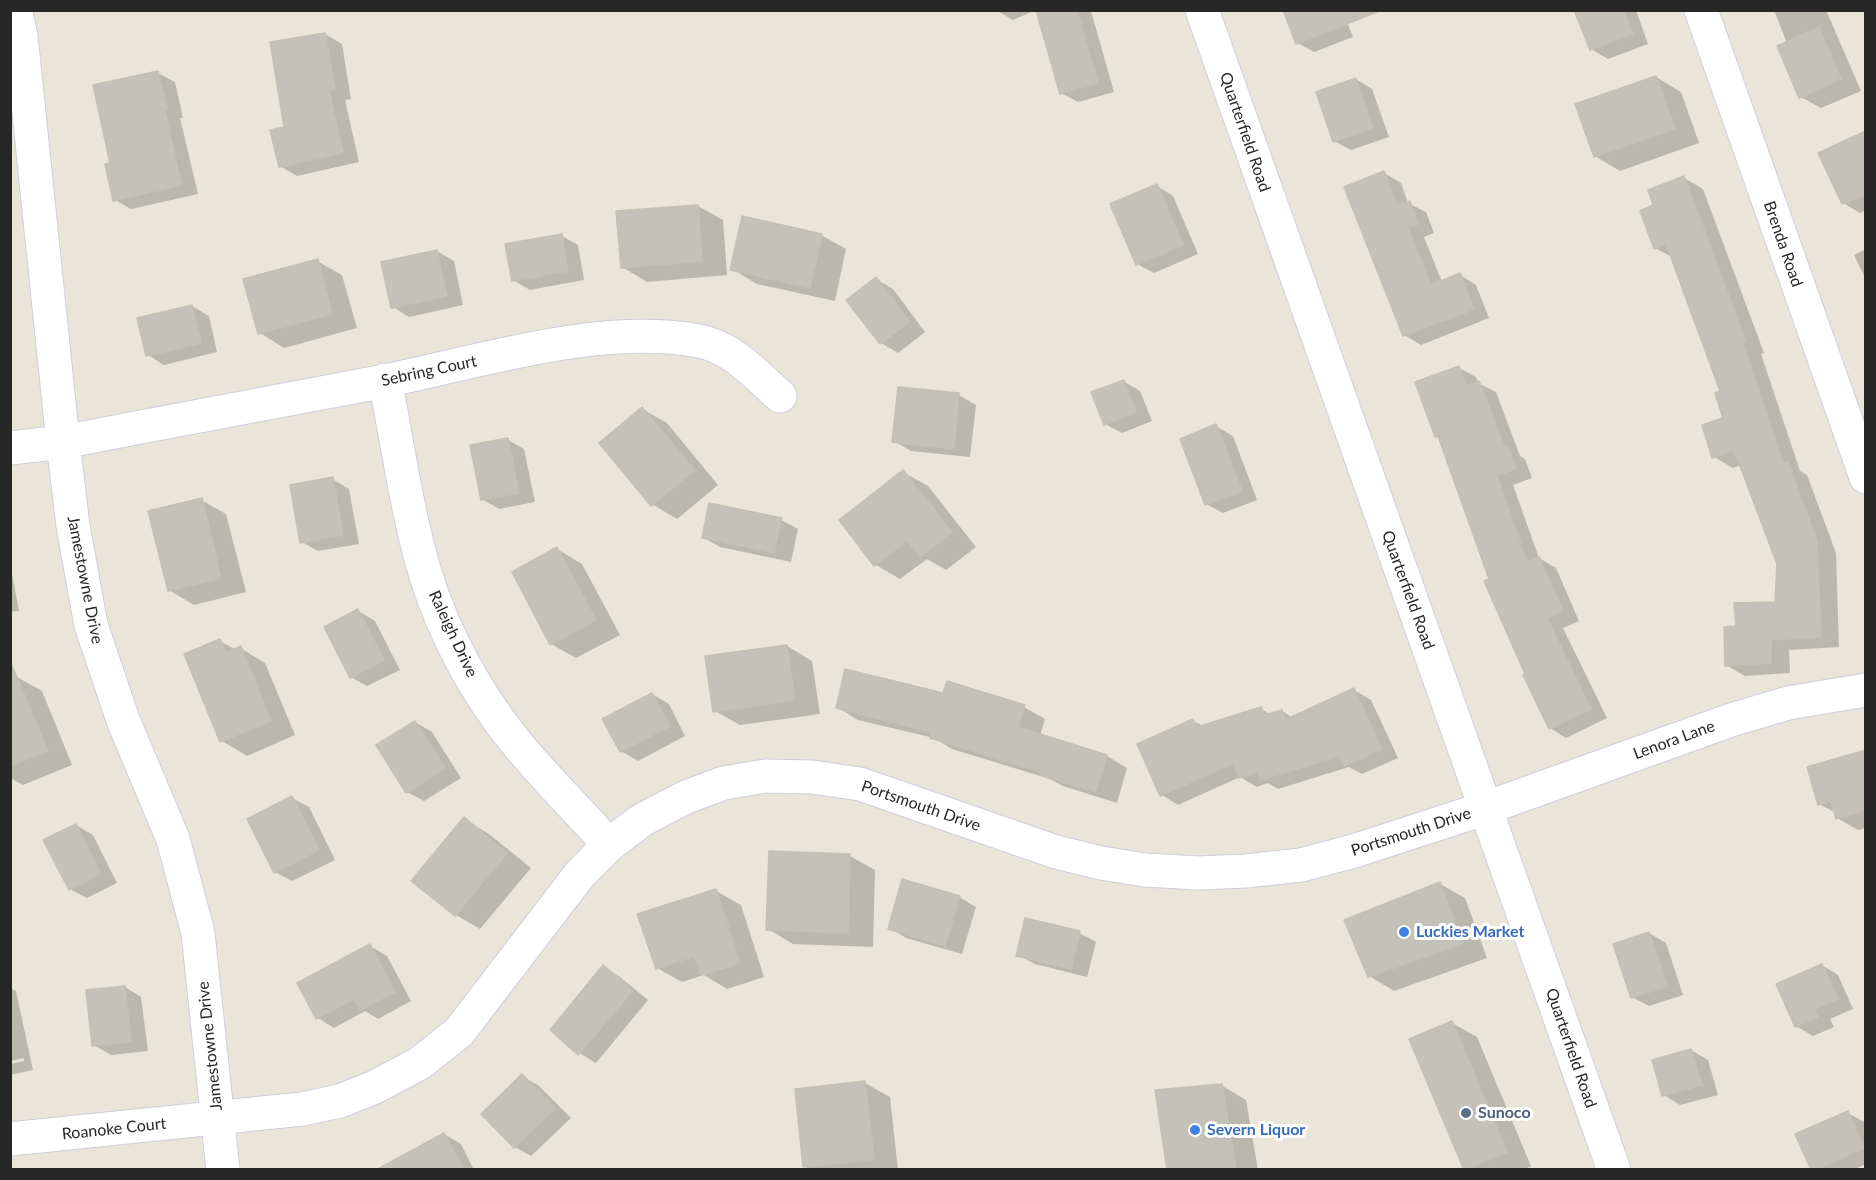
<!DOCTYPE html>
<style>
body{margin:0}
#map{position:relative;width:1876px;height:1180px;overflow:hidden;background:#e9e5d8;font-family:Lato,sans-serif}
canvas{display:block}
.frame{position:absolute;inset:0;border:12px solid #272727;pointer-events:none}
</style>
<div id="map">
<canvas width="1876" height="1180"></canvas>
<div class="frame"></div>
</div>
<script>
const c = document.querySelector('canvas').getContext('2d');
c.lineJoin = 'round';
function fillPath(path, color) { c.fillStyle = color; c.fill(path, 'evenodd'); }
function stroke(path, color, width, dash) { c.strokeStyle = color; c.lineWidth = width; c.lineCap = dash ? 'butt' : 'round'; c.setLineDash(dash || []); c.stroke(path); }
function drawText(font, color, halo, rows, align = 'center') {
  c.font = font + ' Lato,sans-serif'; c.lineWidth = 6; c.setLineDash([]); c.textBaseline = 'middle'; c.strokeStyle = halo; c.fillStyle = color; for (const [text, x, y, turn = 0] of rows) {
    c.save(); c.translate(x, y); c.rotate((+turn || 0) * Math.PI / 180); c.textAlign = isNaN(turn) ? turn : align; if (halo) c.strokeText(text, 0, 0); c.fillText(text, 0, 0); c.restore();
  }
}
fillPath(new Path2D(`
 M996,10H1036L1013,20Z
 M1044,10L1091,11L1114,92L1078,102L1061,93Z
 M1342,10L1353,37L1314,52L1298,43Z
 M1576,10H1636L1648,44L1608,59L1591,49Z
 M1774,10H1826L1861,91L1821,108L1801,97L1787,43Z
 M325,34L342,44L351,99L345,100L359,162L297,176L280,166L286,128Z
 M158,73L175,82L183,118H180L198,194L131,209L115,200L112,164Z
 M1656,77L1681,92L1699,143L1620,171L1595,156Z
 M1356,79L1372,89L1389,137L1351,150L1334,141Z
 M1866,139V210L1860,213L1843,203Z
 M1384,173L1401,183L1408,203L1426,212L1434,233L1424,237L1442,282L1460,275L1476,285L1489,318L1421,345L1404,335Z
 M1684,178L1703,189L1764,353L1761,354L1800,471L1807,475L1836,553L1839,647L1789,650L1790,673L1745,676L1726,665L1737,628L1777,604L1778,564L1741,465L1733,468L1714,457L1725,419L1722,392L1672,257L1655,248V206Z
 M1157,186L1173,196L1198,254L1154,273L1137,264Z
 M698,206L723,220L727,275L647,282L622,267Z
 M821,235L846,249L835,301L757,284L732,269Z
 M562,236L578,245L584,280L530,290L513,280Z
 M1866,249V280L1854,255Z
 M437,251L454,261L463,305L409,317L393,307Z
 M317,261L342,275L357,328L284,348L260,333Z
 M876,279L893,289L925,332L898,353L881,343Z
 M192,306L209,316L217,352L164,365L148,355Z
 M1459,368L1476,377L1478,383L1496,392L1520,456L1525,459L1532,478L1513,485L1539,558L1556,568L1579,621L1563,628L1607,718L1566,738L1550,728L1527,674L1491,580L1440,439L1436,436Z
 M1123,381L1140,391L1152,421L1122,433L1105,424Z
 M899,389L959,395L976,405L970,457L911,451L894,441Z
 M642,409L667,423L718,485L677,519L652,504Z
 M1216,426L1233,436L1257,500L1223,513L1206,504Z
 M508,440L524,449L535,502L499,509L482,499Z
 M903,472L928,486L976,547L946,570L927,559L900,579L876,565L841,521Z
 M332,479L349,489L359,544L318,551L302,542Z
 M201,500L226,514L246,592L194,605L169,590Z
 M781,520L798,529L791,562L720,547L704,538Z
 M557,549L582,564L620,635L576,658L551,644Z
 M10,563L19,611L10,612Z
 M358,611L375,621L400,670L367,686L351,677Z
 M220,641L236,650L240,648L265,663L295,735L247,756L222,741Z
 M787,646L812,661L820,714L740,725L715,711Z
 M17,677L42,691L72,765L23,785L10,778V680Z
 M1354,690L1371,700L1398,758L1362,774L1349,767L1278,789L1268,783L1257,787L1240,777L1178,805L1162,795L1139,745L1193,721L1203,726L1260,708L1271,715L1282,711L1293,718Z
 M652,694L669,704L685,736L638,761L621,751Z
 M944,695L1024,707L1045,719L1040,736L1107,756L1127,768L1117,803L1063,786L1050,779L952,749L934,738L858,720L837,707Z
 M415,722L432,732L461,778L424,801L407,792Z
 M1866,752V828L1858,830L1837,818L1836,813L1819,804Z
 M292,798L309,807L335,860L292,881L275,872Z
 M464,819L489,834L531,868L480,929L456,915Z
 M76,825L93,835L117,883L87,898L70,889Z
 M770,853L850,856L875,870L873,947L793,944L768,929Z
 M1440,884L1465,898L1487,958L1394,991L1369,976Z
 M716,891L741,905L764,977L727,989L704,975L682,982L657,968Z
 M959,897L976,907L962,954L906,938L890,928Z
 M1079,933L1096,942L1087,977L1035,964L1018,955Z
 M1649,933L1666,943L1683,995L1649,1006L1632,997Z
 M370,946L387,956L411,1001L378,1019L365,1011L334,1028L318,1018L299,984Z
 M1822,965L1838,975L1853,1009L1830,1019L1834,1027L1813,1036L1796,1026Z
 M604,967L620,977L648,1000L596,1063L579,1053Z
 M125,987L141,997L148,1051L111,1055L94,1045Z
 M10,988L16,991L33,1070L10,1075V1064L24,1061V1058L10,1061Z
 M1452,1023L1477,1037L1531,1166L1523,1170L1465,1169Z
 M1691,1050L1708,1060L1718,1095L1680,1105L1664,1095Z
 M522,1076L539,1086L571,1118L531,1156L515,1147Z
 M865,1083L890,1097L898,1170H810L805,1166Z
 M1221,1085L1246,1100L1258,1170H1168Z
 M1848,1113L1866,1123V1164L1853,1170H1812Z
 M444,1134L461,1144L474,1170H401Z`), '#0003');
const building = new Path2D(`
 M1036,10H1077L1098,83L1060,94Z
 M1283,10H1376L1377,12L1296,44Z
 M1574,10H1624L1633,34L1590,50Z
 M1819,27L1841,79L1799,98L1777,46Z
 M325,33L335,89L329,91L343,153L279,167L270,130L284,127L270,42Z
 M158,71L167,109H164L182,185L113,201L105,164L110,163L93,85Z
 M1656,76L1675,129L1594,157L1575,104Z
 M1356,78L1373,128L1333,142L1316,92Z
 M1866,131V194L1842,204L1818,153Z
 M1384,171L1397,206L1410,201L1418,224L1408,227L1431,285L1460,273L1474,309L1403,336L1344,187Z
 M1684,176L1746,342L1743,343L1783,464L1788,462L1817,541L1821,637L1771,640V663L1725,666L1724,627L1736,626L1734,603L1775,602L1777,564L1734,450L1712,458L1702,425L1723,418L1715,393L1720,391L1666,244L1654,249L1640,211L1653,205L1648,190Z
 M1157,184L1183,245L1136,265L1110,204Z
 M698,205L702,261L621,268L616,211Z
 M742,216L822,234L810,288L730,270Z
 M562,234L568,271L512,281L505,244Z
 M437,250L447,296L391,308L381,262Z
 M318,259L332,314L258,334L243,279Z
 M876,277L910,322L880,344L846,300Z
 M192,305L201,343L146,356L137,318Z
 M1459,366L1466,386L1479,381L1505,449L1508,447L1516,469L1497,475L1527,562L1539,557L1563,611L1547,618L1591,709L1549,729L1523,675L1525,674L1484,581L1489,579L1438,436L1435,437L1415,382Z
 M1124,380L1136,412L1104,425L1091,392Z
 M898,387L959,393L954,449L892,442Z
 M642,407L695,470L651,506L599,443Z
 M1216,424L1242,491L1205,505L1180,439Z
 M508,438L519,493L481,500L470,445Z
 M903,470L952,532L920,557L907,541L874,566L839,520Z
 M333,477L343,535L300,543L290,485Z
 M202,498L221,578L168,591L148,511Z
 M709,503L782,518L774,553L702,538Z
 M557,547L596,620L550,645L512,572Z
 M358,609L384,660L350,678L324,627Z
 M220,639L226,653L241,646L271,721L220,742L184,654Z
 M787,645L795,700L713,712L705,656Z
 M10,661L48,751L10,766Z
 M845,669L943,693L947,681L1025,705L1018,727L1107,755L1096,792L1040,775L1041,772L930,738L931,732L836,708Z
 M1354,688L1382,749L1344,766L1339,755L1324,762L1323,761L1260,780L1258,772L1239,778L1234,763L1160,796L1137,744L1193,719L1197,727L1261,707L1264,715L1282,710L1285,720Z
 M652,693L670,726L620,752L602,719Z
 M415,721L445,768L406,793L376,745Z
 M1866,750V810L1836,819L1831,801L1818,805L1807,767Z
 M292,796L319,850L274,873L247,819Z
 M464,817L507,853L455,916L411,881Z
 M76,824L101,874L69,890L43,840Z
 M769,851L850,854L848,933L766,930Z
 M902,879L960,896L945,946L888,929Z
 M1440,882L1463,944L1368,977L1344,920Z
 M716,889L740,963L701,975L694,956L656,969L637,914Z
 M1025,918L1080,931L1071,969L1016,956Z
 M1649,932L1668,986L1631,998L1613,944Z
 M370,944L395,992L360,1010L354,999L316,1019L297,983Z
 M1822,964L1838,999L1814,1009L1818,1017L1795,1027L1776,984Z
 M603,965L633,990L578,1055L550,1030Z
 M125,986L131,1042L92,1046L86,990Z
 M1452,1021L1507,1152L1464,1170L1409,1039Z
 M1691,1049L1702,1085L1662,1096L1652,1060Z
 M522,1074L555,1108L514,1148L481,1114Z
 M865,1081L874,1160L803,1167L795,1089Z
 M1222,1084L1236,1170H1167L1155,1090Z
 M1848,1111L1864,1148L1815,1170H1811L1795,1134Z
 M444,1133L464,1170H376Z`);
fillPath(building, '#c4c1b8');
stroke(building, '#c4c1b2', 1.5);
const minor = new Path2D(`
 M15,10L21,36L63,442L73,526L91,625L123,720L173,839L198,933L223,1170
 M1202,10L1614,1170
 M1701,10L1866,477
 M385,380C398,446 407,513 426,576C444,634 476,693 514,740C543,776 578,810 609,845
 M10,448L63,442C170,421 277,402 385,381C482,361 600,323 699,341C732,347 756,375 780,396
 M10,1139L302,1109L340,1101L375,1087L420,1063L459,1032L580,874L609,845L642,820L686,797L724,783L765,776L812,777L860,784L1056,852L1101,863L1145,870L1198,873L1246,871L1301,865L1354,851L1486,808L1731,720L1788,703L1866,690`);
stroke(minor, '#cecedf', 35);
stroke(minor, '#fff', 33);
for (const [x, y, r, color] of [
 [1404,932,6,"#3f7fe0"],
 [1466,1113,6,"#5c6f8a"],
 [1195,1130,6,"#3f7fe0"]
]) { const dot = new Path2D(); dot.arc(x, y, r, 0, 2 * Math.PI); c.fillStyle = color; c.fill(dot); stroke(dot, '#fff', 2); }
drawText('16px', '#272727', '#fff', [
 ["Quarterfield Road",1245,132,71],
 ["Brenda Road",1783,244,71],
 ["Sebring Court",429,371,-12],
 ["Jamestowne Drive",85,580,79],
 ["Quarterfield Road",1408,590,70],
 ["Raleigh Drive",453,634,65],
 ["Lenora Lane",1674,740,-20],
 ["Portsmouth Drive",921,806,19],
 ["Portsmouth Drive",1411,832,-18],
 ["Jamestowne Drive",210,1046,-96],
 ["Quarterfield Road",1571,1048,71],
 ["Roanoke Court",114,1129,-6]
]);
drawText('bold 16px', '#366cbe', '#fff', [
 ["Luckies Market",1416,932],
 ["Severn Liquor",1207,1130]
], 'left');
drawText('bold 16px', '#4e5e75', '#fff', [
 ["Sunoco",1478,1113]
], 'left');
</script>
